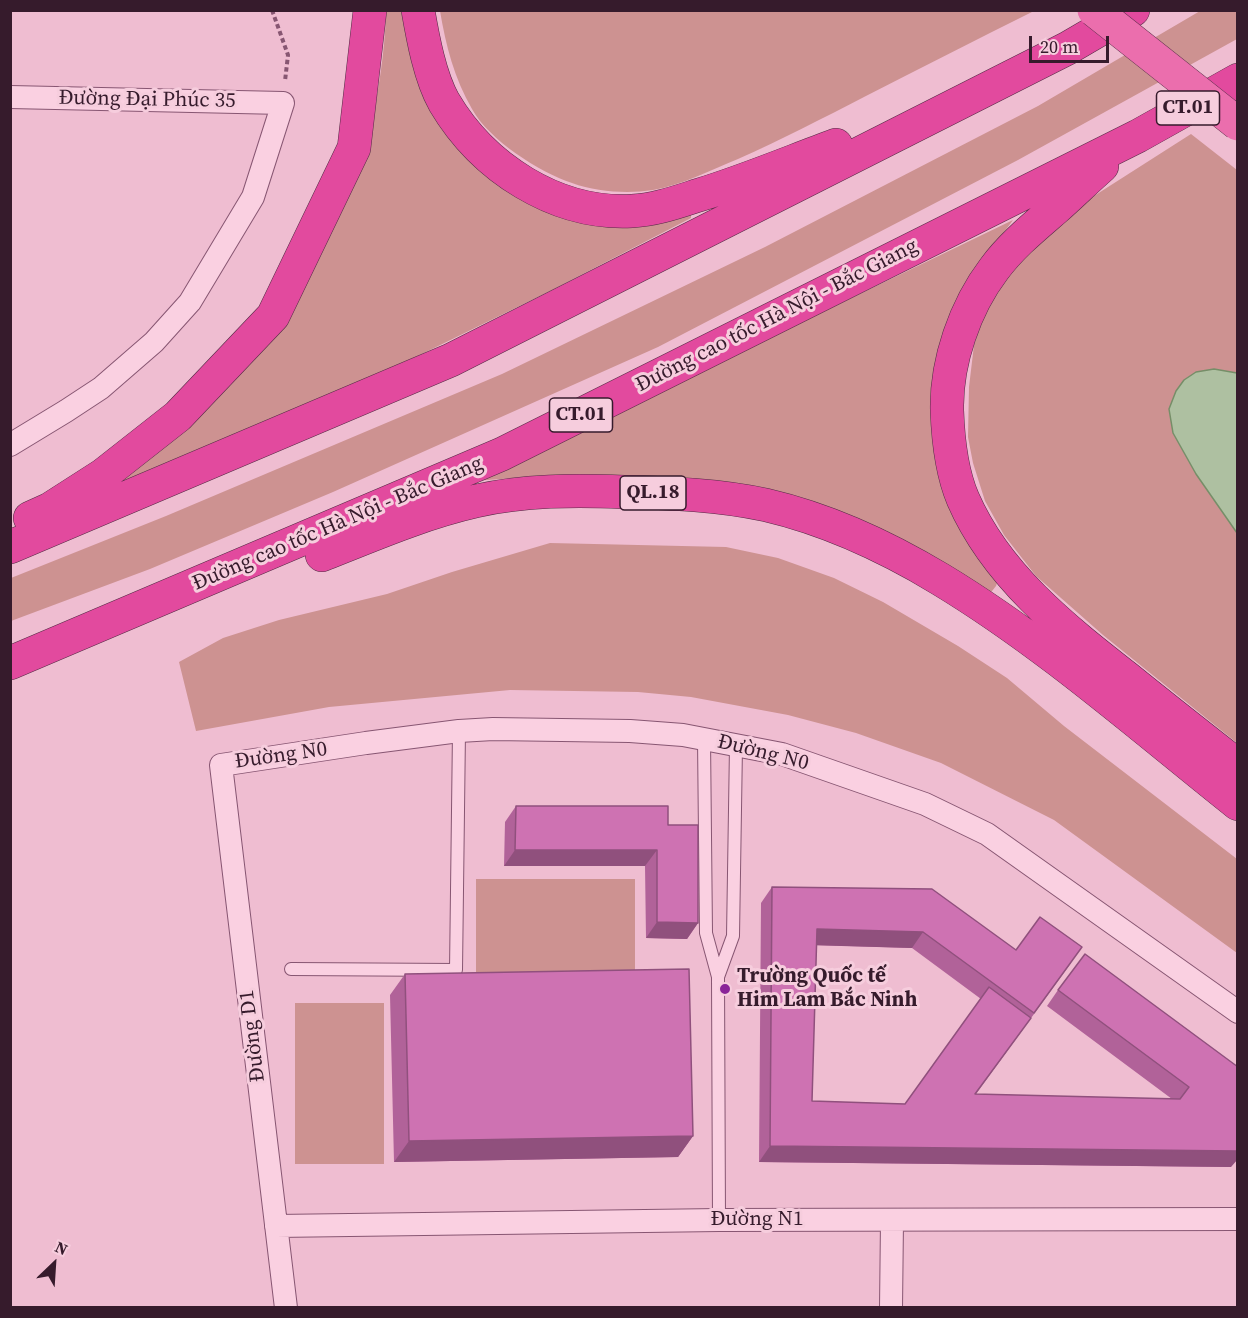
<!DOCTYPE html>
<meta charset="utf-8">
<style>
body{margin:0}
#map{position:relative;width:1248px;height:1318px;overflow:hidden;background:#efbdd1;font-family:"Source Serif 4",serif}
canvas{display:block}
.frame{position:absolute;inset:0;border:12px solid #361b2c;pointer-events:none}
.north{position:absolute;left:24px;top:1234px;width:60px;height:60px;-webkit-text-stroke:4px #f6cddd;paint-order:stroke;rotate:25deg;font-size:16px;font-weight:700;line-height:24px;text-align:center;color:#361b2c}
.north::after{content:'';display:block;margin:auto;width:21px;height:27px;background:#361b2c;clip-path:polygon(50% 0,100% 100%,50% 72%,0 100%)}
.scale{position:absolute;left:1029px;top:36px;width:80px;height:27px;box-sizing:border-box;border:3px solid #361b2c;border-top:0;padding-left:8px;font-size:18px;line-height:21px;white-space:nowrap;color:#361b2c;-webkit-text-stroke:4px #f6cddd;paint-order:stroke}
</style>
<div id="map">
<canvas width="1248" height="1318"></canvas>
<div class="frame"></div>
<div class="north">N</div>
<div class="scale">20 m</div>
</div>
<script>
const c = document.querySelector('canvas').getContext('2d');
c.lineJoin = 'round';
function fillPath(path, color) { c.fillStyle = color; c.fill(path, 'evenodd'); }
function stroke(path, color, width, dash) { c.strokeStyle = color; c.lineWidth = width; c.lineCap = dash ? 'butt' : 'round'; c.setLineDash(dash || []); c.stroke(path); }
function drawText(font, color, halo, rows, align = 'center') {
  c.font = font + ' "Source Serif 4",serif'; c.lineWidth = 6; c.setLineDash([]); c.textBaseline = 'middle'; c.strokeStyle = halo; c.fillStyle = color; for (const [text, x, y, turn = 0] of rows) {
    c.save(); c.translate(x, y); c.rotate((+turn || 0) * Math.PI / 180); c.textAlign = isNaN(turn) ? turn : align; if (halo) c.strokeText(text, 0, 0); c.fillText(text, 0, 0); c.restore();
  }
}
fillPath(new Path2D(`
 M386,11H411L490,175L691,214V218L552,290L361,384L125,482L124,478L190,418L369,136C378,94 385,53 386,11Z
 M440,11V10L1034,11C977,39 921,68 864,97C823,118 781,140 738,159C711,170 682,185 653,190C628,194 597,192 572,183C539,172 489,140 472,109C454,78 446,46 440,11Z
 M1200,11H1237V39L1018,160L658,347L333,492L150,569L11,621V578L166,516L502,374L765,247L1038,106Z
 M1191,134L1237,170V373L1214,369L1173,433L1196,474L1237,533V743L1103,635L1036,576L1004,535L985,501L973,463L968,437L969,387L974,345L983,316L1009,274L1072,210Z
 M1013,220L994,246L935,390L998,580L996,586L988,596L853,520L560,475L472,481Z
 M550,543L726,547L778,558L834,578L883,602L958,646L1007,678L1064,726L1237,859V953L1054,820L941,763L856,733L788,715L691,697L638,692L510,690L329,707L196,731L179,662L223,638L279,620L387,594L452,572Z
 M476,879H635V985H476Z
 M295,1003H384V1164H295Z`), '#cd9291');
const water = new Path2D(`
 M1214,369L1237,373V533L1196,474L1173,433L1169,409L1176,391L1184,380L1196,372Z`);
fillPath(water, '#aec0a1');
stroke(water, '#768e68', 1.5);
const service = new Path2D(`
 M704,739L706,933L718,977L719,1220
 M291,969L456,970L459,731
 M718,977L733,936L736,746`);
const minor = new Path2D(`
 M10,97L283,103L253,197L190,302L154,342L101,388L66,411L10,445
 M276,1226L719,1220L1238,1219
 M286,1308L221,765L366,743L459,731L493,729L630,731L683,735L782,754L925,804L987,834L1238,1012
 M891,1308L892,1221`);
const motorway = new Path2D(`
 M418,10C423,39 430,77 444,102C483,168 556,215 632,211C655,210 677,202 699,195C745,181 790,162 836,145
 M1102,166C1086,180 1071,195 1055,209C1033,228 1011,246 994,269C965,307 946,362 947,410C948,439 951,471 963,499C996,575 1063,628 1127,678C1164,708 1201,737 1238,766
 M30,518L50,509L103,475L178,416L273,316L354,148L370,10
 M10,547L451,360L1068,48L1133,10
 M322,555C372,535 423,513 476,501C524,490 575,490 624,492C671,493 720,495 766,505C826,519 887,547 940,579C1046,643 1141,727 1238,804
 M10,663L502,454L1138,136L1238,80`);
stroke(service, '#875672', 14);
stroke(minor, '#875672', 24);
stroke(motorway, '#542b45', 34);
stroke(new Path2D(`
 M272,10L288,55L285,81`), '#875672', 4, [4.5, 3]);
stroke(service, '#fad0e1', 12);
stroke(minor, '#fad0e1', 22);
stroke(motorway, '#e24a9e', 33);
const trunkBridge = new Path2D(`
 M1094,10L1238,124`);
stroke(trunkBridge, '#542b45', 34, []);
stroke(trunkBridge, '#eb6ead', 33);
fillPath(new Path2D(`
 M516,806L668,825L698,923L687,939L646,938L645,866H504L505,822Z
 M772,887L1016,950L1071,963L976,1094L1172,1099L1047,1006L1058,990L1238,1067L1231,1167L759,1162L761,903ZM816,945L912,948L981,999L905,1104L812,1101Z
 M405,974L693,1136L678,1157L394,1162L390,995Z`), '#b16299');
fillPath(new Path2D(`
 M515,850H657L645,866H504Z
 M657,922L698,923L687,939L646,938Z
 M817,929L923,932L912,948L806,945Z
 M693,1136L678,1157L394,1162L409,1141Z
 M770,1146L1238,1151V1159L1231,1167L759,1162Z`), '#90507d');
const building = new Path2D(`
 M516,806H668V825H698V923L657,922V850H515Z
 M772,887L932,889L1016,950L1040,917L1082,947L1034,1013L923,932L817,929L812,1101L905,1104L989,987L1031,1018L975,1094L1180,1099L1189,1087L1058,990L1085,954L1238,1067V1151L770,1146Z
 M689,969L693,1136L409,1141L405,974Z`);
fillPath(building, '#ce72b2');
stroke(building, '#90507d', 1.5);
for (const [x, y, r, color] of [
 [725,989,6,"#8a2498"]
]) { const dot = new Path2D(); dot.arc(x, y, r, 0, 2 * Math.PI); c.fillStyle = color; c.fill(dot); stroke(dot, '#f6cddd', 2); }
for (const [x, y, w] of [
 [1188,108,63],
 [581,415,63],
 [653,493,66]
]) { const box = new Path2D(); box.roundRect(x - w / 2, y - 17, w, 34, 4.5); c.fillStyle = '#f6cddd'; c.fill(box); stroke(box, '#361b2c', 1.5); }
drawText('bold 20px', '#361b2c', null, [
 ["CT.01",1188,108],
 ["CT.01",581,415],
 ["QL.18",653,493]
]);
drawText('21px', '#361b2c', '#f6cddd', [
 ["Đường Đại Phúc 35",147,100,1],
 ["Đường cao tốc Hà Nội - Bắc Giang",777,316,-27],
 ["Đường cao tốc Hà Nội - Bắc Giang",338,524,-23],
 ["Đường N0",763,753,14],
 ["Đường N0",281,756,-8],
 ["Đường D1",253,1036,-97],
 ["Đường N1",757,1220]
]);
drawText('bold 21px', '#361b2c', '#f6cddd', [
 ["Trường Quốc tế",737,977],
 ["Him Lam Bắc Ninh",737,1001]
], 'left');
</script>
